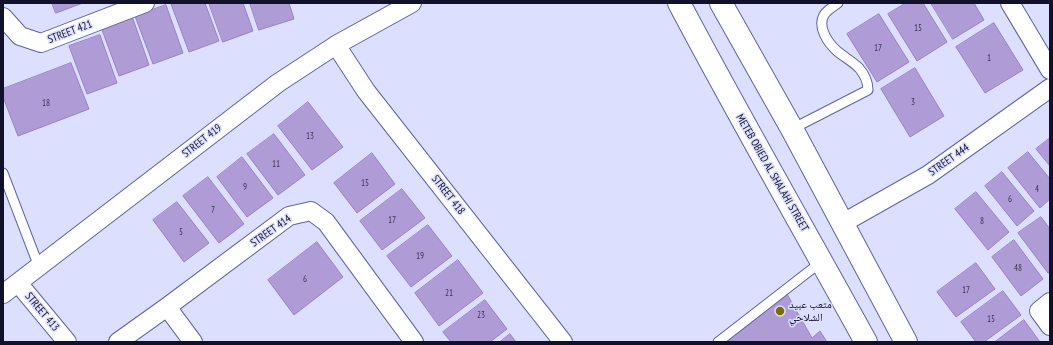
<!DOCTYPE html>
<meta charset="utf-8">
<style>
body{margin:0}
#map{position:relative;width:1053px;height:345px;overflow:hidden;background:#dce0fe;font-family:"PT Sans Narrow",sans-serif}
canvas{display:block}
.frame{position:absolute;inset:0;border:4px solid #11112c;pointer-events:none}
</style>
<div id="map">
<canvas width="1053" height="345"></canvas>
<div class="frame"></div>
</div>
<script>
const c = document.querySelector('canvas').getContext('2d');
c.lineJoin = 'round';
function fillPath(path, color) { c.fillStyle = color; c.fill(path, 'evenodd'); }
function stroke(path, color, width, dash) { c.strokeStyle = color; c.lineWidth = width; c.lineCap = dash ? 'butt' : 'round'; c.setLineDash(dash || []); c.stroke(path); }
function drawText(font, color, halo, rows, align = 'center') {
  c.font = font + ' "PT Sans Narrow","Noto Naskh Arabic",sans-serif'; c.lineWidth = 3; c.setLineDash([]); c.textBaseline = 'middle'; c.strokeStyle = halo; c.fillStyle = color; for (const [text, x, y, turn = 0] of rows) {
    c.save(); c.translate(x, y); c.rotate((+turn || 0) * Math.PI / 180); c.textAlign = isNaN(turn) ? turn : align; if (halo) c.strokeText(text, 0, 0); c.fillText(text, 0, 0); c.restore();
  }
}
const building = new Path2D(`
 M52,3H83L56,13Z
 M173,3H205L219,41L189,52L171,4Z
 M209,3H243L253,31L223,42Z
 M250,3H289L294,19L259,30Z
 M906,3H923L947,42L917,61L888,14Z
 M931,3H974L984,20L953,39Z
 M166,5L183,53L153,64L135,16Z
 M879,14L909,62L877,82L847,34Z
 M132,16L149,65L119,76L101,27Z
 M994,23L1023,70L985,93L956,47Z
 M100,35L117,83L87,94L69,46Z
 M71,63L89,109L18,136L3,97V89Z
 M915,68L944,116L910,137L881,89Z
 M308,102L343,147L312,170L278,126Z
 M274,134L305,175L278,195L247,154Z
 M1050,138V166L1036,149Z
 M1028,152L1050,179V199L1040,208L1008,168Z
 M372,153L395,184L357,213L334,183Z
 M242,157L273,198L247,217L217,177Z
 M1002,172L1034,211L1017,226L985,186Z
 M208,177L244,224L219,243L183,196Z
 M402,189L425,218L382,250L360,221Z
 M976,192L1009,232L988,250L955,209Z
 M177,202L209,243L184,262L153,220Z
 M1041,217L1050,229V272L1048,273L1018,233Z
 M428,225L452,256L411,287L387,256Z
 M1014,240L1043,279L1021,296L992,257Z
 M317,242L343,277L294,315L268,280Z
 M458,260L483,293L439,326L415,293Z
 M976,263L995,289L956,317L937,292Z
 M1003,291L1021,315L984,342H976L961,322Z
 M787,294L812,338L820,331L827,342H725Z
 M485,300L507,329L490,342H451L443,332Z
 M1024,320L1040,342H995Z
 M510,334L516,342H500Z`);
fillPath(building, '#af9bd6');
stroke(building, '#9980c7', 1);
const service = new Path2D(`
 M792,129L868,90C868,82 865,75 859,68C852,61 844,57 837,51C828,43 817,27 824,15C827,10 833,7 838,3
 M3,173L39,267
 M718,342L821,262`);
const minor = new Path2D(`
 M1010,3L1050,70
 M3,17L20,36L41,43L145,3
 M336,45L366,91L563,342
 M843,223L928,175L1050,88
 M18,283L67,342
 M3,294L278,83L336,45L412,3
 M1050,302L1039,311L1050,326
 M167,307L193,342
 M118,342L167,307L289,216L311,211L326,222L414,342`);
const tertiary = new Path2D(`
 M679,3C739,117 804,229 866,342
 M721,3L792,129L906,342`);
stroke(service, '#5f62a6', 11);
stroke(minor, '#5f62a6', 20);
stroke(tertiary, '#5f62a6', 24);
stroke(service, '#fff', 9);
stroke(minor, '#fff', 18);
stroke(tertiary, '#fff', 22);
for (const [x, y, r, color] of [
 [780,311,5,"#7a6c05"]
]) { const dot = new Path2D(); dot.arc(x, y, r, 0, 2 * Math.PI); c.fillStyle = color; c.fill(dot); stroke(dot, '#dce0fe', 1.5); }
drawText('9px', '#383456', null, [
 ["15",918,28],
 ["17",878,48],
 ["1",989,58],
 ["3",913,102],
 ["18",46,103],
 ["13",310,136],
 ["11",276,164],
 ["15",365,183],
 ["9",245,187],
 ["4",1037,189],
 ["6",1010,199],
 ["7",213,210],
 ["17",392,220],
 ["8",982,221],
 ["5",181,232],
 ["19",420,256],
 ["48",1018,268],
 ["6",305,279],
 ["17",966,290],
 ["21",449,293],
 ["23",481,315],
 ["15",991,319]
]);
drawText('11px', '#11112c', '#dce0fe', [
 ["STREET 421",70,32,-21],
 ["STREET 419",202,141,-38],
 ["STREET 444",949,160,-35],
 ["METEB OBIED AL SHALAHI STREET",772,173,60],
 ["STREET 418",448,195,52],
 ["STREET 414",271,231,-35],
 ["STREET 413",42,312,50]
]);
drawText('11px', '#11112c', '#dce0fe', [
 ["متعب عبيد",789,305],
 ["الشلاحي",789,318]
], 'left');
</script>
